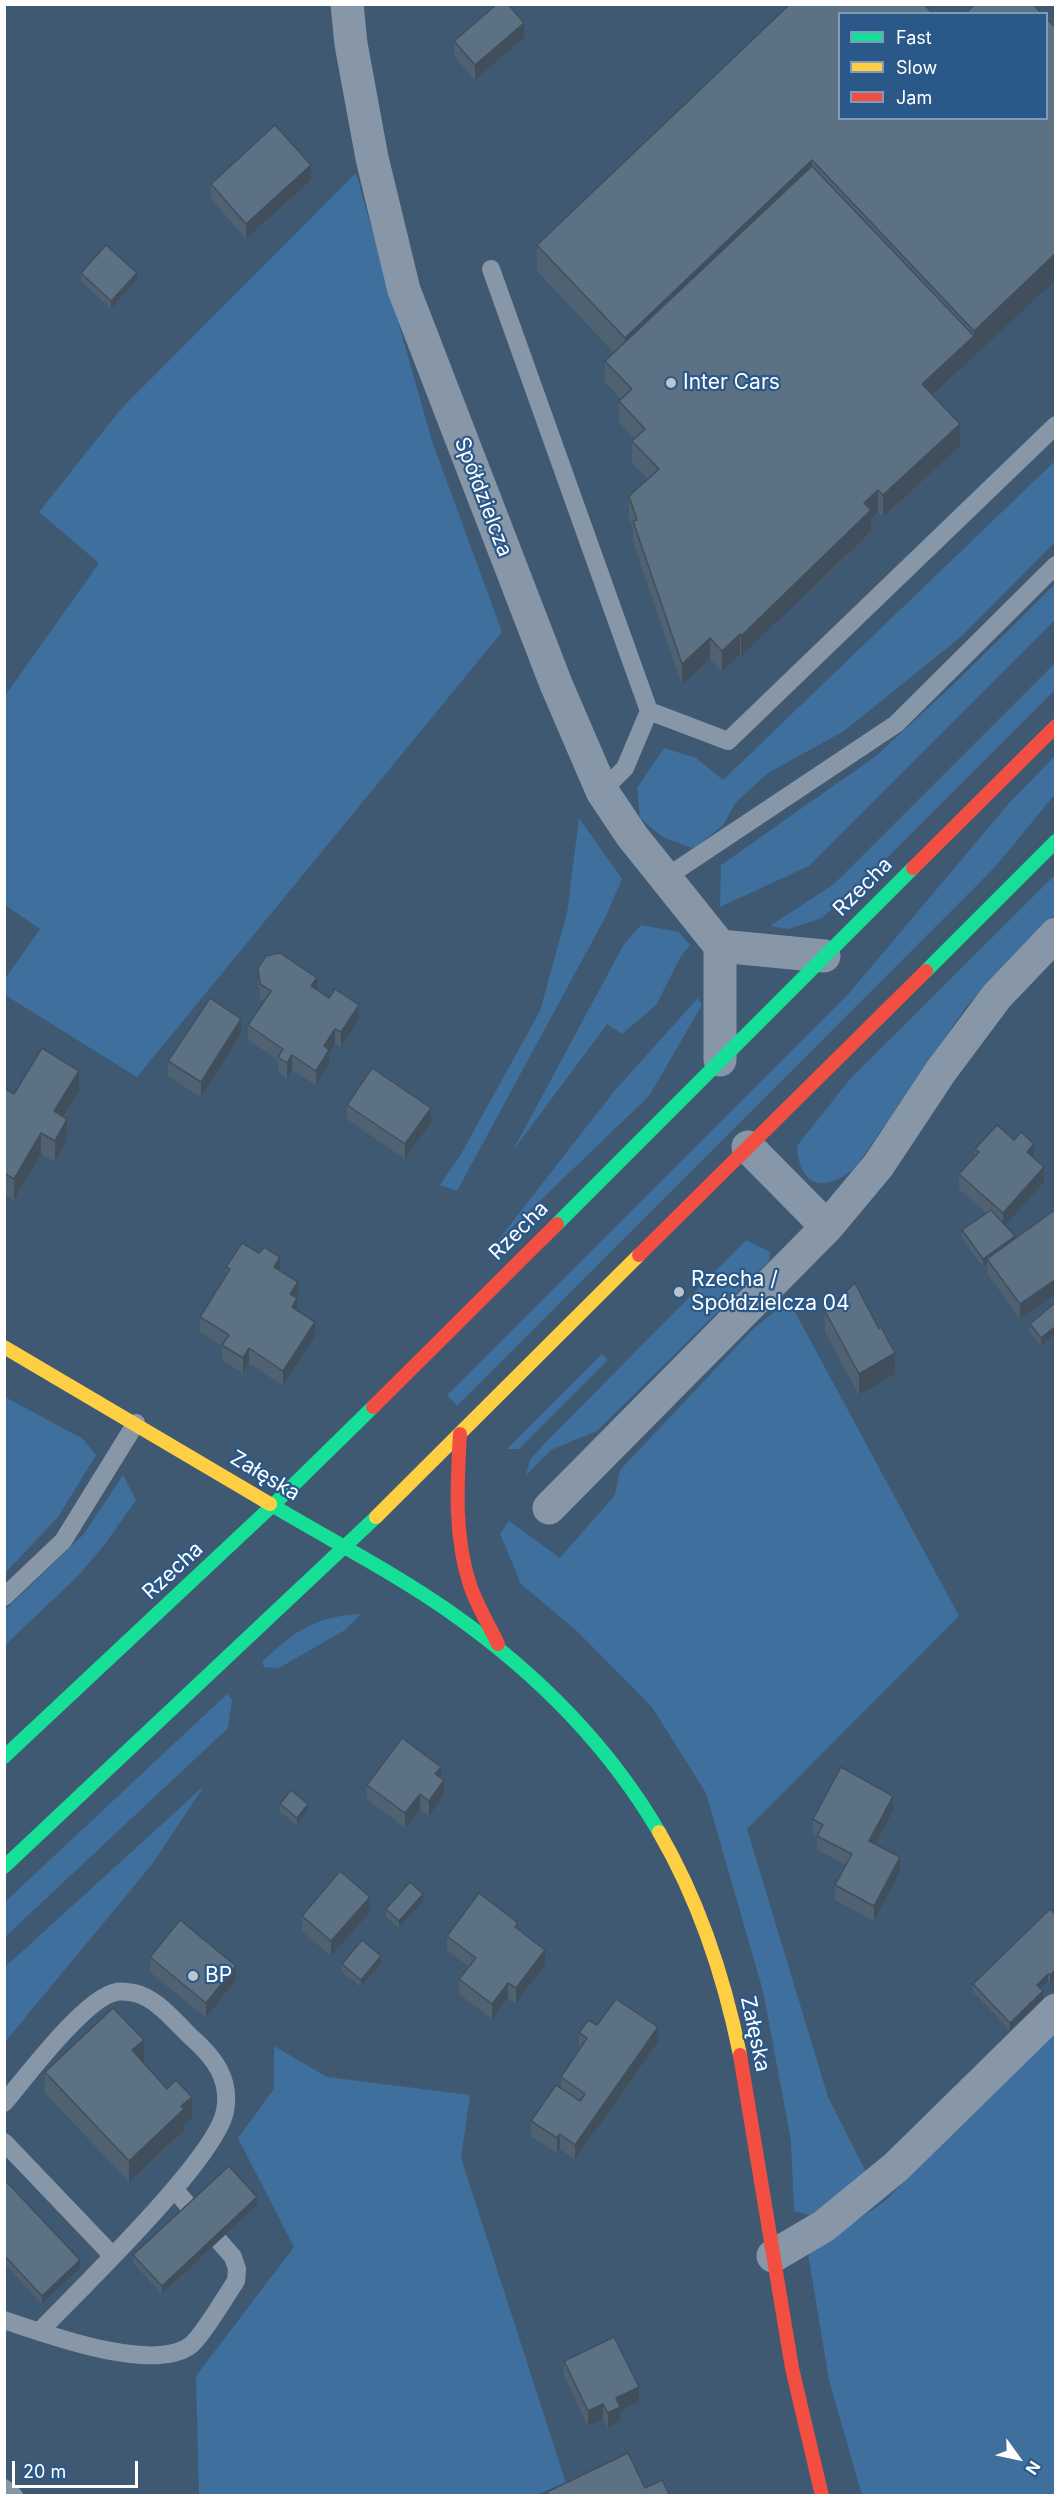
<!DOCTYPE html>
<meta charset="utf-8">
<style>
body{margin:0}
#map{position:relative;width:1060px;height:2500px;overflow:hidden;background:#405972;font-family:Inter,sans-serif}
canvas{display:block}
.frame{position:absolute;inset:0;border:6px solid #fff;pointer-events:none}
.legend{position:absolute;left:838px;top:12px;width:210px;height:108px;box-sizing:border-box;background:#2a5888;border:2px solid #7f9bb8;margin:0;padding:8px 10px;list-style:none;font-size:18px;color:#fff}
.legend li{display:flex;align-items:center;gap:12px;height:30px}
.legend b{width:30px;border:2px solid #7f9bb8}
.north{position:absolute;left:988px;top:2428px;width:60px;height:60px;-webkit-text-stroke:4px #2a5888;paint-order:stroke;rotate:123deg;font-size:16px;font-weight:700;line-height:24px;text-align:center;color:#fff}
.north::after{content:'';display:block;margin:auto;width:21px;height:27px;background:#fff;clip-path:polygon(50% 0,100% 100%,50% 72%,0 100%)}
.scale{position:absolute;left:12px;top:2461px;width:126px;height:27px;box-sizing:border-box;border:3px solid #fff;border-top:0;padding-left:8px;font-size:18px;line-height:21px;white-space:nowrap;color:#fff;-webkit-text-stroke:4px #2a5888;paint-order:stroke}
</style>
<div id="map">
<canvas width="1060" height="2500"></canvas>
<div class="frame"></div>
<ul class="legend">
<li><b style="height:8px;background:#16e098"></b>Fast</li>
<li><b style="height:8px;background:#ffcf43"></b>Slow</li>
<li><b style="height:8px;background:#f24e42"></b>Jam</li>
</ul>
<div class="north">N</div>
<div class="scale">20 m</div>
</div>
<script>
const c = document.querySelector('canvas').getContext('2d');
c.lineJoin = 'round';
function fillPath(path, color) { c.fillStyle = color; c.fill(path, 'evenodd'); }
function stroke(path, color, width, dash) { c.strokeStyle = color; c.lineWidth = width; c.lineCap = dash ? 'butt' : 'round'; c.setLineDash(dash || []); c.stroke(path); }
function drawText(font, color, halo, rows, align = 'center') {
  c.font = font + ' Inter,sans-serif'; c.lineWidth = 4.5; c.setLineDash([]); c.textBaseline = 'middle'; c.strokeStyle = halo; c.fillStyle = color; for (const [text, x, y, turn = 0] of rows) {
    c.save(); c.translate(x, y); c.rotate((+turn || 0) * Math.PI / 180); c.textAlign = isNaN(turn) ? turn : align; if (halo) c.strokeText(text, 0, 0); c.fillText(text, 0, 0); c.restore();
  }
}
fillPath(new Path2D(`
 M356,173L432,441L502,632L137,1077L5,995V979L40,929L5,905V696L99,563L39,512L121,409Z
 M1055,461V542L962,636L844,731L768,773L736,802L723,825L694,849L661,836L640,818L637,788L664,748L696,758L723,780Z
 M1055,584V620L809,866L720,907L721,865L876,756L953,685Z
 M1055,663V690L887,858L822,918L789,929L770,926L834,884Z
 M1055,756V794L996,866L457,1406L447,1395L851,991L1010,802Z
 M579,818L622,879L606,916L457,1191L440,1185L461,1154L540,1011L567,913Z
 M1055,875V914L966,1007L856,1167C826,1192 800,1190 797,1146L850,1079Z
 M641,925L679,932L690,945L681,956L656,1005L622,1034L607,1024L512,1152L624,944Z
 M698,998L702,1005L649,1096L496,1243L616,1089Z
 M746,1240L770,1252L769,1261L597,1431L551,1450L526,1475L530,1460L545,1443Z
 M789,1301L959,1616L747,1829L828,2097L869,2178L810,2215L794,2211L791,2141L763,1991L706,1793L652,1707L578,1632L521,1584L500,1534L509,1521L560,1558L615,1495L620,1470L755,1327Z
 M602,1354L608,1360L519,1449H507Z
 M5,1397L83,1439L96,1455L58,1517L5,1573Z
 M123,1475L136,1500L102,1548L75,1579L5,1645V1610L83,1535Z
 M361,1614L345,1630L279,1668L264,1667L262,1662C296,1630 313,1617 361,1614Z
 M227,1694L232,1700L228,1728L5,1937V1902Z
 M204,1786L153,1863L5,2042V1967Z
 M1055,2029V2495H862L829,2380L808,2254L885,2201Z
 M274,2046L327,2077L470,2095L461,2158L566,2483L532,2496L199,2495L196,2376L294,2247L238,2138L274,2089Z`), '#3f6f9d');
stroke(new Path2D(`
 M491,269L649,711
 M602,791L625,768L649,711L728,741L1056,425
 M665,878L896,724L1056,565
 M4,1597L63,1541L136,1423
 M4,2103C26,2077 85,1998 116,1992C121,1991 129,1992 134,1993C156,1997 175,2022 191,2037C214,2057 231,2079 225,2111C216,2159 79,2290 39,2332
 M4,2142L112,2255
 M4,2320C46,2334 153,2374 191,2345C204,2334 225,2297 236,2281L237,2269L233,2257L174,2189
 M4,2488L14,2496`), '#8797a8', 18);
stroke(new Path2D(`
 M347,4L351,44L372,158L404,290L556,684L602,791L632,836L720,946V1060
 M720,946L824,956
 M748,1147L827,1227
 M549,1508L827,1227L878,1166L941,1071L997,996L1056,934
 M773,2256L824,2226L896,2167L1056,2010`), '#8797a8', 33);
stroke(new Path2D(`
 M926,971L1056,841
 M557,1224L913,868
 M270,1504C330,1540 393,1572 450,1612C534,1671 607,1743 659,1832
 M4,1757L273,1505L373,1407
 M4,1867L376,1517`), '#16e098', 14);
stroke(new Path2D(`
 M4,1347L270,1504
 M376,1517L639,1255
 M659,1832C699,1901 724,1976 740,2055`), '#ffcf43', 14);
stroke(new Path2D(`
 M913,868L1056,726
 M639,1255L926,971
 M373,1407L557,1224
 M460,1434C457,1485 454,1537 470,1585C477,1606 489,1625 498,1644
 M740,2055L792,2368L822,2496`), '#f24e42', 14);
fillPath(new Path2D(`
 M790,4L1056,280L933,395L960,446L883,517L878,512L871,518V531L741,657L740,655L722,672L710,659L682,685L633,542V530L629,517V496L648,479L632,463V441L635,439L619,422V401L621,399L605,382V361L614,353L537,271V245Z
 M524,38L475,80L454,56V41Z
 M311,180L246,239L211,199V184Z
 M81,273L137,280L111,309L81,281Z
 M258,968L317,990L359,1020L341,1047L335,1044L329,1053V1065L316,1085L292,1070L287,1078L278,1072V1060L248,1040V1025L264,1001L260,999L258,983Z
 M241,1034L201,1097L168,1076V1061Z
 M4,1088L14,1094L79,1092L64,1117L67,1141L55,1162L41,1154L14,1200L4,1194Z
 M347,1105L431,1123L405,1159L347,1119Z
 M1014,1140L1034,1158L1044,1182L1005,1225L1015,1238L1056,1209V1294L1020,1319L987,1273V1264L983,1267L962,1238V1230L986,1213L959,1189V1174L975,1156V1149Z
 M226,1267L280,1271L298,1297L297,1298V1310L315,1336L283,1386L249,1363L243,1373L222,1360V1346L200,1332V1317L226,1276Z
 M1056,1302V1333L1041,1346L1030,1332V1324Z
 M825,1311L895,1374L859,1395L825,1332Z
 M441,1778L444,1795L429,1816L420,1809L405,1828L367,1799V1785Z
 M280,1804L308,1811L297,1825L280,1812Z
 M893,1811L875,1844L900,1872L874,1921L835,1900V1885L846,1865L817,1850V1836L813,1834V1819Z
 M423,1901L399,1928L386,1917V1909Z
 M1050,1909V1983L1048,1981L1041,1989L1043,1999L1010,2030L973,1992V1984Z
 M370,1912L331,1956L302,1931V1916Z
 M518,1929L545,1965L516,2003L508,1998L492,2019L459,1994V1979L469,1967L447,1950V1936Z
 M150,1957L236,1980L206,2018L150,1972Z
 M342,1964H381L361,1987L342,1972Z
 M597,2025L658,2042L575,2160L560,2149L557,2153L531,2136V2121L561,2088V2077L580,2048L579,2047V2033Z
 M144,2061L142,2062L192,2118L184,2124V2130L129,2182L45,2093V2072Z
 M4,2179L80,2268L42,2304L4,2263Z
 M257,2205L162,2294L133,2263V2255Z
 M564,2361L639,2402L620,2411V2421L608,2428L603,2419L588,2426L564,2376Z`), '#506172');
fillPath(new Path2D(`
 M524,23V38L475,80V65Z
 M812,160V187L625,364V338Z
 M311,165V180L246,239V224Z
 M1056,253V280L922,405V384L974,336V331Z
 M137,273V280L111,309V301Z
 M960,424V446L883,517V495Z
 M878,490V512L871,518V531L741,657V636L864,503Z
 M740,634V655L722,672V651Z
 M710,638V659L682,685V664Z
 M317,978V993L311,986Z
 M359,1005V1020L341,1047V1032Z
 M241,1019V1034L201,1097V1082Z
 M335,1029V1044L329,1053V1065L316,1085V1071L324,1046Z
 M292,1055V1070L287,1078V1063Z
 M79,1071V1092L54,1132V1111Z
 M431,1108V1123L405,1159V1144Z
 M67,1119V1141L55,1162V1141Z
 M41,1133V1154L14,1200V1179Z
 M1034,1144V1158L1027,1152Z
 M1044,1167V1182L1003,1228V1213Z
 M1015,1236V1244L987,1259V1264L983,1267V1259Z
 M280,1257V1272L274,1267Z
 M1056,1279V1294L1020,1319V1304Z
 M298,1282V1297L290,1309V1294Z
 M297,1298V1313L292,1307Z
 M315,1322V1336L283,1386V1371Z
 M1056,1326V1333L1041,1346V1338Z
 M249,1348V1363L243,1373V1358Z
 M895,1353V1374L859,1395V1374Z
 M441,1767V1782L435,1774Z
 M444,1780V1795L429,1816V1801Z
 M420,1794V1809L405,1828V1813Z
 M893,1796V1811L869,1856V1841Z
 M308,1804V1811L297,1825V1818Z
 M900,1857V1872L874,1921V1906Z
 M423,1894V1901L399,1928V1921Z
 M370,1897V1912L331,1956V1941Z
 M545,1950V1965L516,2003V1988Z
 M381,1956V1964L361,1987V1980Z
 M236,1966V1980L206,2018V2003Z
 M1056,1970V1977L1050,1983V1975Z
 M1048,1974V1981L1037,1992V1985Z
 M508,1983V1998L492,2019V2004Z
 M1043,1991V1999L1010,2030V2023Z
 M658,2027V2042L575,2160V2145Z
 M144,2040V2061L132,2072V2050Z
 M192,2097V2118L184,2124V2130L129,2182V2161L181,2106Z
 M560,2134V2149L557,2153V2138Z
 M257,2197V2205L162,2294V2286Z
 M80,2260V2268L42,2304V2296Z
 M639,2387V2402L620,2411V2421L608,2428V2413L616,2398Z
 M603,2404V2419L588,2426V2411Z`), '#414f5c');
const building = new Path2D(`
 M497,4H508L524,23L475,65L454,41Z
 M790,4H924L933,14H840V118H1047V19L1056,28V253L974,331L812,160L625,338L537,245Z
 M975,4H1033L1042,14H965Z
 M275,125L311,165L246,224L211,184Z
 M812,166L974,336L922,384L960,424L883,495L878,490L864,503L871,510L741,636L740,634L722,651L710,638L682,664L633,521L637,520L629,496L659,469L632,441L645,429L619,401L632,389L605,361Z
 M106,245L137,273L111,301L81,273Z
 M280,953L317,978L311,986L329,998L335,989L359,1005L341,1032L335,1029L324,1046L329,1050L316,1071L292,1055L287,1063L278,1057L283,1049L248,1025L271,991L260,984L258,968L266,956Z
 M210,998L241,1019L201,1082L168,1061Z
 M42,1048L79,1071L54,1111L67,1119L55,1141L41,1133L14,1179L4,1173V1088L14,1094Z
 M372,1068L431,1108L405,1144L347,1105Z
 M997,1125L1014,1140L1021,1132L1034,1144L1027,1152L1044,1167L1003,1213L959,1174L979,1152L975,1149Z
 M1056,1209V1279L1020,1304L987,1259Z
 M991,1210L1015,1236L983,1259L962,1230Z
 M242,1243L259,1253L264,1247L280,1257L274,1267L298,1282L290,1294L297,1298L292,1307L315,1322L283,1371L249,1348L243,1358L222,1345L229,1335L200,1317L230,1269L226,1267Z
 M855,1283L879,1329L881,1327L895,1353L859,1374L825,1311Z
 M1056,1302V1326L1041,1338L1030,1324Z
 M402,1738L441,1767L435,1774L444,1780L429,1801L420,1794L405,1813L367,1785Z
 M841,1767L893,1796L869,1841L900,1857L874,1906L835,1885L852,1854L817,1836L823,1825L813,1819Z
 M291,1790L308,1804L297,1818L280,1804Z
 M340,1871L370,1897L331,1941L302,1916Z
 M410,1882L423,1894L399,1921L386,1909Z
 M479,1893L518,1923L515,1927L545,1950L516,1988L508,1983L492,2004L459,1979L476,1958L447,1936Z
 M1050,1909L1056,1915V1970L1050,1975L1048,1974L1037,1985L1043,1991L1010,2023L973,1984Z
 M180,1920L236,1966L206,2003L150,1957Z
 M362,1940L381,1956L361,1980L342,1964Z
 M616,1999L658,2027L575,2145L560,2134L557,2138L531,2121L556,2085L580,2101L585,2094L561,2077L587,2038L579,2033L588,2020L597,2025Z
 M113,2008L144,2040L132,2050L167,2089L176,2080L192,2097L181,2106L184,2109L129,2161L45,2072Z
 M229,2166L257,2197L162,2286L133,2255Z
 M4,2179L80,2260L42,2296L4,2255Z
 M614,2337L639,2387L616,2398L620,2407L608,2413L603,2404L588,2411L564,2361Z
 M628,2453L645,2488L662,2480L670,2496H549L547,2492Z`);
fillPath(building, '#5d7184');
stroke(building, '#414f5c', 1.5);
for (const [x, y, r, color] of [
 [671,383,6,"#bcc5ce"],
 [679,1292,6,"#bcc5ce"],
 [193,1976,6,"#bcc5ce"]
]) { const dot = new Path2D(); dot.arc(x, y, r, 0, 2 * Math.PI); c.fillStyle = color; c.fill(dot); stroke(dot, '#2a5888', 2); }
drawText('21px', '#fff', '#2a5888', [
 ["Inter Cars",683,383],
 ["Rzecha /",691,1280],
 ["Spółdzielcza 04",691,1304],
 ["BP",205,1976]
], 'left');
drawText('21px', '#fff', '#2a5888', [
 ["Spółdzielcza",483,497,69],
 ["Rzecha",863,887,-45],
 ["Rzecha",519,1231,-45],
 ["Załęska",265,1476,31],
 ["Rzecha",173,1571,-43],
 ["Załęska",755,2034,78]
]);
</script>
